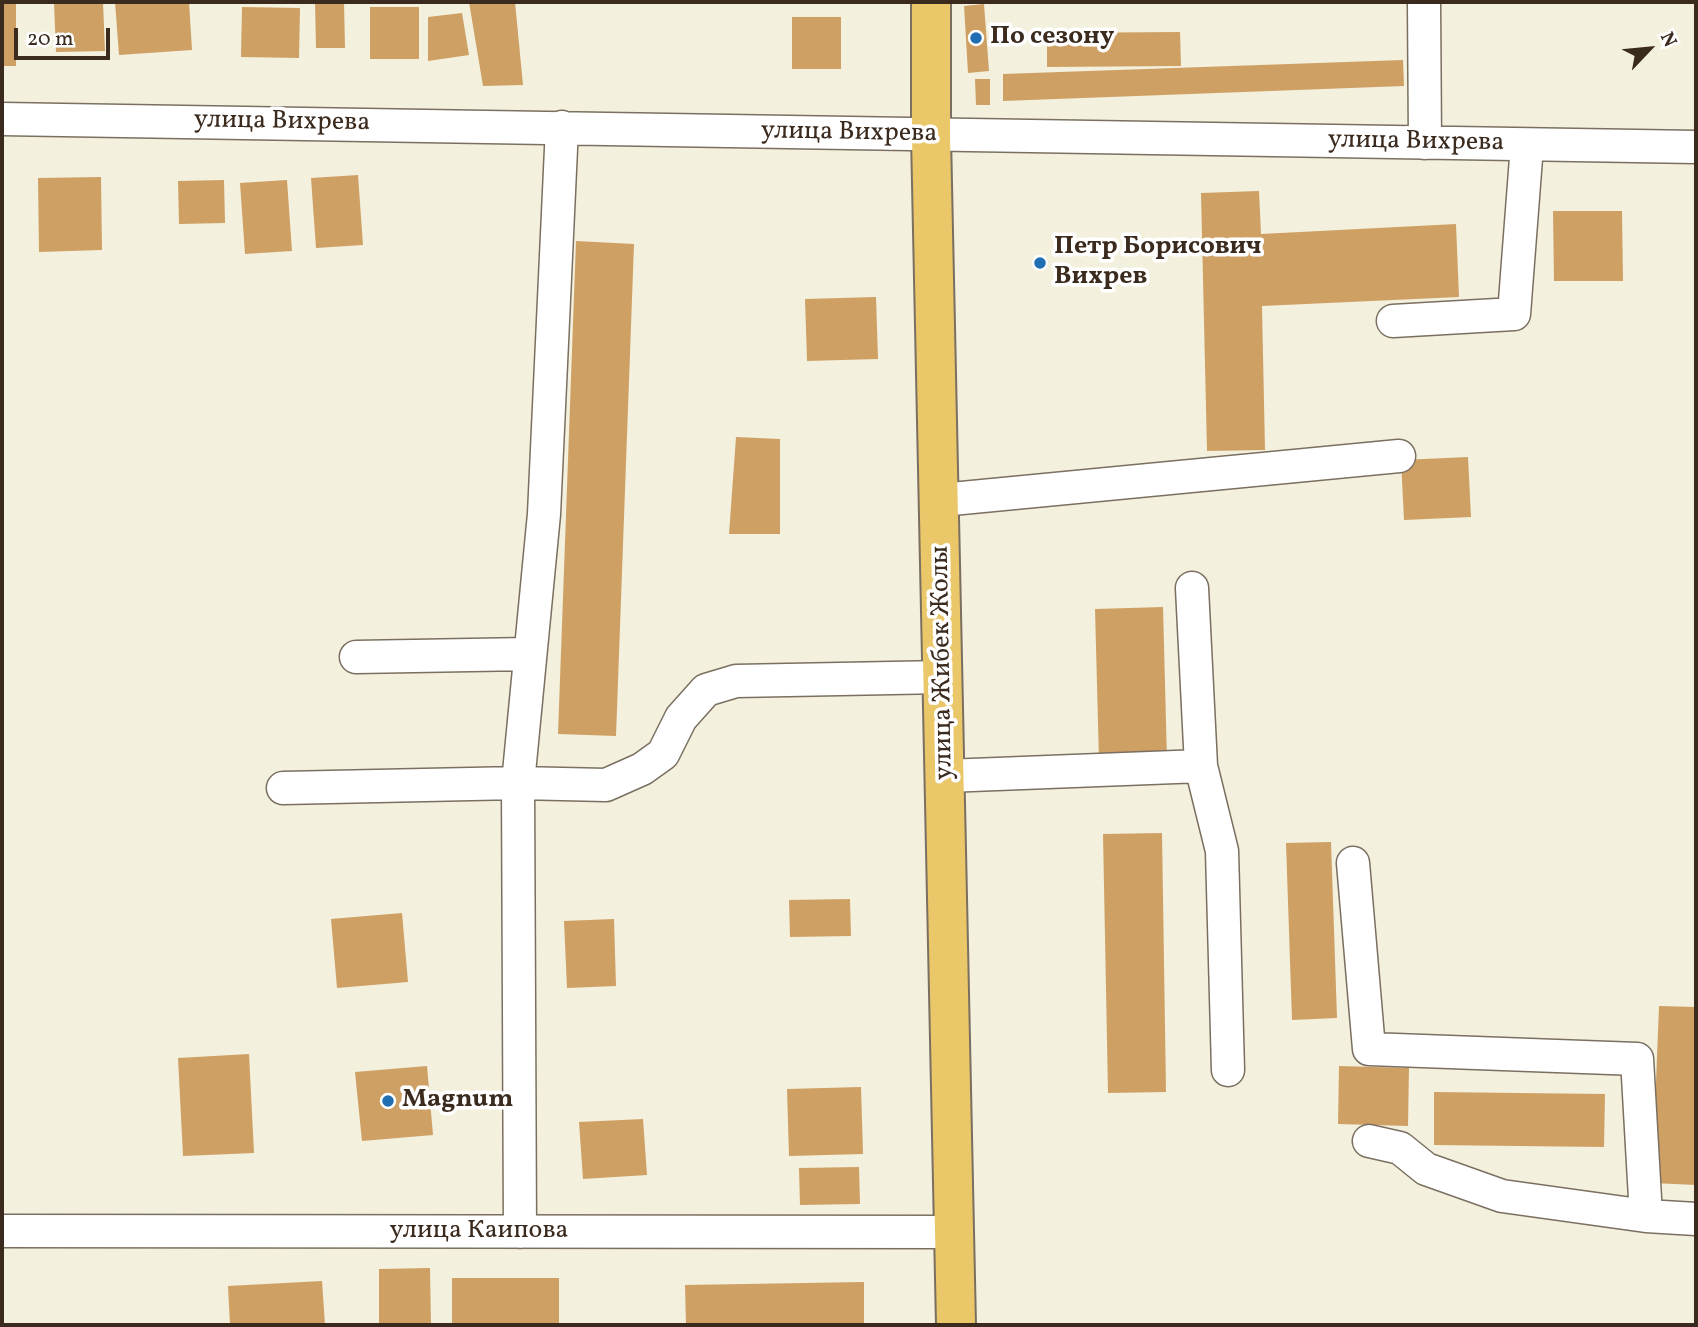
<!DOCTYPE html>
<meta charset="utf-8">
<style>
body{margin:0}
#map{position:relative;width:1698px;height:1327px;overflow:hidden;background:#f3f0dd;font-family:Vollkorn,serif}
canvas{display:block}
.frame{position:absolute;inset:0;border:4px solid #3b2a1e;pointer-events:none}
.north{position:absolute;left:1614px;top:14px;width:70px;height:70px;-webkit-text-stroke:5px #fff;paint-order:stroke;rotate:64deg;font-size:19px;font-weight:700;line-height:28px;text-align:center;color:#3b2a1e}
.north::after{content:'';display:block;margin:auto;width:24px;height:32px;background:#3b2a1e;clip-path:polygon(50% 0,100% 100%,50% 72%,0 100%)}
.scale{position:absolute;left:14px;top:28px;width:96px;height:32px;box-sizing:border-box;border:4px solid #3b2a1e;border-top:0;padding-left:9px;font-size:21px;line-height:24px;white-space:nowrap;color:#3b2a1e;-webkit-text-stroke:5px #fff;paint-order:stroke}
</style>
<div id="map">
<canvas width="1698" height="1327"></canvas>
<div class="frame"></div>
<div class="north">N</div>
<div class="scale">20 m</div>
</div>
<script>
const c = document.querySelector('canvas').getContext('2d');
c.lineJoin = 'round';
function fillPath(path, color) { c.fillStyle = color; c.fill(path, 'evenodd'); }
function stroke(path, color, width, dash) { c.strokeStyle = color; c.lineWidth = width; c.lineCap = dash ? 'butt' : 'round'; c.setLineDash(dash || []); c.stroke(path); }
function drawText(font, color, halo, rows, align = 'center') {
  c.font = font + ' Vollkorn,serif'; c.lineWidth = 7; c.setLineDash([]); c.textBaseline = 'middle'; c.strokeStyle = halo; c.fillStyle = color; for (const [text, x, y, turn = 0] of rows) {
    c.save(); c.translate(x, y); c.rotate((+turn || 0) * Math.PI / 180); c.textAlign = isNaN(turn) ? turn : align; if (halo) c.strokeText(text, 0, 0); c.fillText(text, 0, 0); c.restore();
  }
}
fillPath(new Path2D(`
 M2,2H16V66H2Z
 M54,2H103L105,51L56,52Z
 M115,2H189L192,50L119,55Z
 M315,2H344L345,48H316Z
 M469,2H515L523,85L483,86Z
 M984,4L989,71L968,73L964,6Z
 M242,7L300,8L299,58L241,57Z
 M370,7H419V59H370Z
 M462,13L469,55L428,61V17Z
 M792,17H841V69H792Z
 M1180,32L1181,66L1047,67V33Z
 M1403,60L1404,86L1003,101V74Z
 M975,79H990V105H976Z
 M358,175L363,245L316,248L311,178Z
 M101,177L102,250L39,252L38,178Z
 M224,180L225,223L179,224L178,181Z
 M287,180L292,251L245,254L240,183Z
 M1259,191L1261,234L1456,224L1459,297L1262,306L1265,450L1207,451L1201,193Z
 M1553,211H1622L1623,281H1554Z
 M576,241L634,244L616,736L558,734Z
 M876,297L878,359L807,361L805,299Z
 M736,437L780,439V534H729Z
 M1468,457L1471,517L1404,520L1401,460Z
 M1163,607L1167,760L1099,761L1095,609Z
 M1162,833L1166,1092L1108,1093L1103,834Z
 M1331,842L1337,1018L1292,1020L1286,843Z
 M850,899L851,936L790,937L789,900Z
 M402,913L408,982L337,988L331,919Z
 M614,919L616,986L567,988L564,921Z
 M1659,1006L1696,1007V1185L1652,1183Z
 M249,1054L254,1153L183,1156L178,1058Z
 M427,1066L433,1135L362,1141L355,1072Z
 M1339,1066L1409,1068L1408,1126L1338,1124Z
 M861,1087L863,1154L789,1156L787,1089Z
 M1434,1092L1605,1094L1604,1147L1434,1145Z
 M643,1119L647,1175L583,1179L579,1122Z
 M859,1167L860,1204L800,1205L799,1168Z
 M430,1268L431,1325H379V1269Z
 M452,1278H559V1325H452Z
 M322,1281L325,1325H230L228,1286Z
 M864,1282V1325H686L685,1285Z`), '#cea064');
const minor = new Path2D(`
 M1424,2L1425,143
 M2,119L1696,147
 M1393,321L1514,314L1527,145
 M941,500L1399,456
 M1192,588L1201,766
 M356,657L528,654
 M946,776L1201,766L1222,851L1228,1070
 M283,788L518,783L606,785L642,769L663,754L681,718L706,690L736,681L944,677
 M1353,863L1369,1049L1637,1059L1646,1216
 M1369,1141L1400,1148L1426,1169L1502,1196L1646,1216L1696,1219
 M2,1231L956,1232
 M520,1232L518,783L544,514L562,127`);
const major = new Path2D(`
 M931,2V136L956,1325`);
stroke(minor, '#7b6f61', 35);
stroke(major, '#7b6f61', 42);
stroke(minor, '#fff', 32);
stroke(major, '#eac769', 38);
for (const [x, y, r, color] of [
 [976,38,7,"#1f6fb2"],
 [1040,263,7,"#1f6fb2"],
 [388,1101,7,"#1f6fb2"]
]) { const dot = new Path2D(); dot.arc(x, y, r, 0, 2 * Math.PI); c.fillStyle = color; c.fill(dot); stroke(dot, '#fff', 2.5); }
drawText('bold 26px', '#3b2a1e', '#fff', [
 ["По сезону",990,38],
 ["Петр Борисович",1054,248],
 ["Вихрев",1054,278],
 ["Magnum",402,1101]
], 'left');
drawText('26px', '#3b2a1e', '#fff', [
 ["улица Вихрева",282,123,1],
 ["улица Вихрева",849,134,1],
 ["улица Вихрева",1416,143,1],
 ["улица Жибек Жолы",944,663,-91],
 ["улица Каипова",479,1232]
]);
</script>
